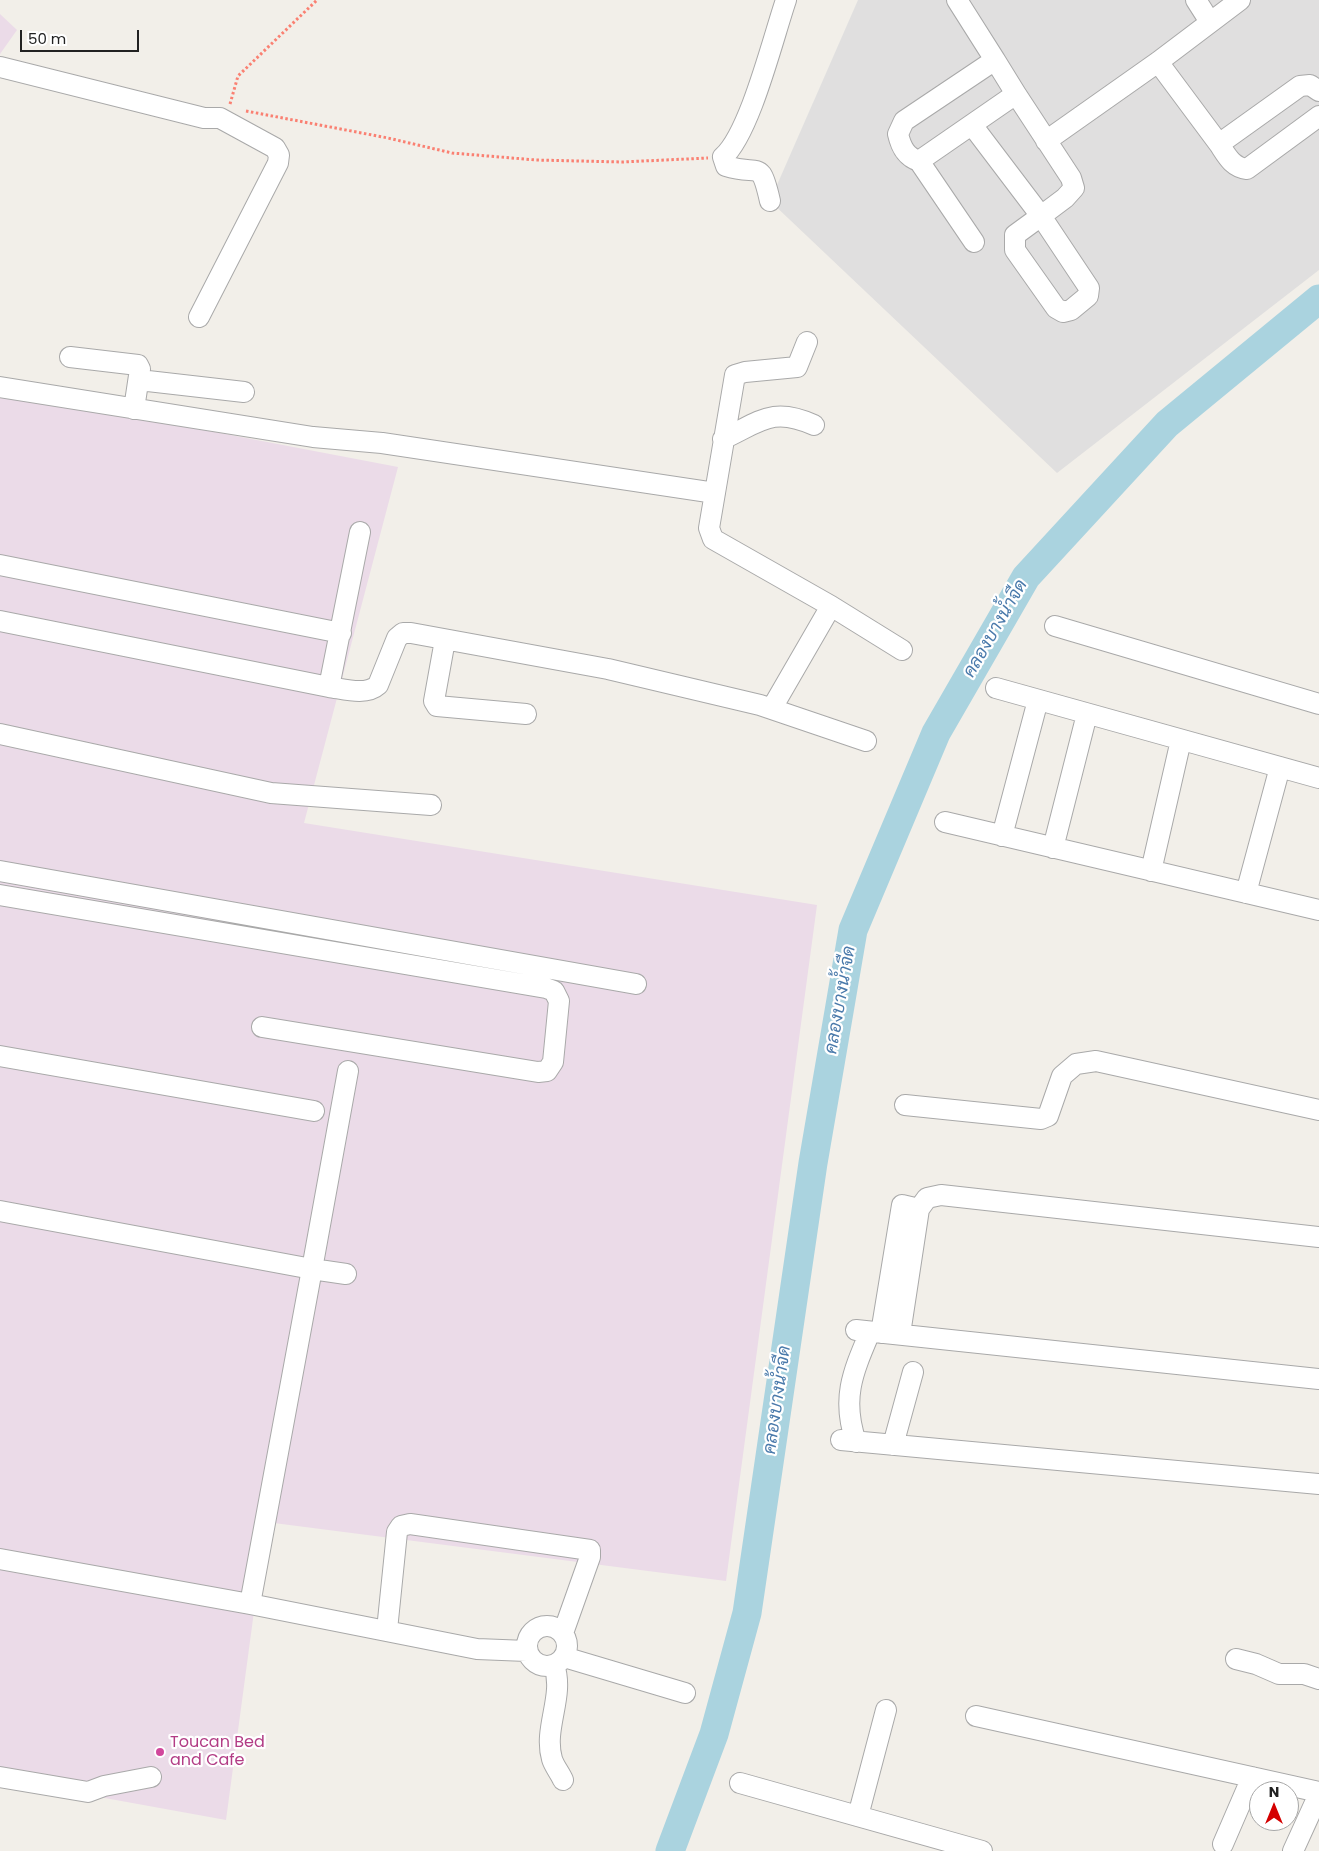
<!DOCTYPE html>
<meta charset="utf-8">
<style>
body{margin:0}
#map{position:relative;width:1319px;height:1851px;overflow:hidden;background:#f2efe9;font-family:Poppins,sans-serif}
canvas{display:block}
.north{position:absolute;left:1249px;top:1781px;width:50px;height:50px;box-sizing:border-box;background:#fff;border:1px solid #a7a7a7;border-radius:50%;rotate:0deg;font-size:14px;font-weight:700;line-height:20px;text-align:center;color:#222}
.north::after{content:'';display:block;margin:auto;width:18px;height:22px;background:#d40000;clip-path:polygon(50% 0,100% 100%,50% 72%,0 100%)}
.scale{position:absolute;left:20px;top:30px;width:119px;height:22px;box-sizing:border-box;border:2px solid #222;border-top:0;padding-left:6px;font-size:15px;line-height:18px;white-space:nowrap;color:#222;-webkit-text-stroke:4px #fff;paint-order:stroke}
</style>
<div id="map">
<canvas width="1319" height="1851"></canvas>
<div class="north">N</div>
<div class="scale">50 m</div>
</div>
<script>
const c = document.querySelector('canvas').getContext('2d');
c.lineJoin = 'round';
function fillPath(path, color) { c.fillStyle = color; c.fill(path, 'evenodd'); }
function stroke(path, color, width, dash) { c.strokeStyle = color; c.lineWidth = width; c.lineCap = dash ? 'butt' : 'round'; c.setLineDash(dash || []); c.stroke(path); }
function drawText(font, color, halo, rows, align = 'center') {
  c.font = font + ' Poppins,Sarabun,sans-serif'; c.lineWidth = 4.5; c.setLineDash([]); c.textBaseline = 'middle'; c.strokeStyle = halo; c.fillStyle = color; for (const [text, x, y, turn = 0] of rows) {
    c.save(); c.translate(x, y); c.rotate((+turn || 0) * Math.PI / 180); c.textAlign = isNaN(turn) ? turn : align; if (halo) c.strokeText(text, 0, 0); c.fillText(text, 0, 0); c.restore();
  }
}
fillPath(new Path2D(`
 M858,0H1319V270L1057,473L770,201Z`), '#e0dfdf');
fillPath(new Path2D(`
 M0,14L17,30L0,54Z
 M0,391L398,467L304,823L817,905L726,1581L266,1522L226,1820L0,1779Z`), '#ebdbe8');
stroke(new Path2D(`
 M670,1851L714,1734L747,1613L813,1163L853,930L936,733L1026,577L1167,424L1319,299`), '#aad3df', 29);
const minor = new Path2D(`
 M957,0L995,60
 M1196,0L1210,22
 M1158,62L1219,144
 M0,67L204,118H220L275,148L279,155L278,163L199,317
 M1319,91L1310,85L1300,86L1219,144C1227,156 1232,167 1247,169L1319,116
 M972,125L1041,216L1065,198L1074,188L1071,178L1016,94
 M1046,141L1158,62L1240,0
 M919,161L1016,94L995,60L904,121L898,134C901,147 906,157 919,161L974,242
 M770,201C760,157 760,177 726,166L723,157C750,133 773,38 786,0
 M1041,216L1089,288L1088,296L1071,310L1063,312L1056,308L1015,250V235Z
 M70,357L138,365L140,369L134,409
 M139,380L244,392
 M0,387L313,437L382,443L715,493
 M723,439C760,422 772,406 814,425
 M0,565L341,633
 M831,606L902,650
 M0,621L329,687C344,689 366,696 378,685L397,638L403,633H411L608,669L760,705L866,741
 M1055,626L1319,704
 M445,640L434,701L437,706L526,714
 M329,687L360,532
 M996,688L1319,778
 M772,708L831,606L713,539L709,528L735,375L745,372L797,367L807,342
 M0,734L271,793L431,805
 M945,822L1319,910
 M1002,836L1038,700
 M1053,848L1087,714
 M0,871L636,984
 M1151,871L1181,740
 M1246,893L1280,767
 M0,895L546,988L554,991L559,1001L553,1062L547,1071L538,1072L262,1027
 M0,1056L314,1111
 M905,1105L1041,1119L1048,1116L1062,1076L1076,1064L1096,1061L1319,1110
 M0,1211L312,1269L250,1604
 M346,1274L312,1269L348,1071
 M856,1330L1319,1379
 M881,1333L902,1205L919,1209
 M900,1334L919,1209L927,1198L941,1195L1319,1237
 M841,1440L1319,1484
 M856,1442C841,1398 853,1372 870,1332
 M893,1445L913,1372
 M0,1559L250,1604L477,1649L527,1651
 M527 1646a20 20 0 1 1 40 0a20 20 0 1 1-40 0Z
 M387,1630L397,1532L401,1526L410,1524L590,1550V1557L563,1633
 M564,1657L685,1693
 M1236,1659L1256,1664L1279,1674H1304L1319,1679
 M554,1665C565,1696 543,1728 552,1759C554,1766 560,1773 563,1780
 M976,1716L1319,1792
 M0,1777L88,1792L104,1786L151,1777
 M740,1783L982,1851
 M858,1816L886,1710
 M1223,1844L1252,1777
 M1293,1851L1319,1794`);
stroke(minor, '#a9a9a9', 22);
stroke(new Path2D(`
 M230,104L238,76L317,0
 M246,111L388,138L452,153L536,160L622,162L708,158`), '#fa8072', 3, [2.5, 2.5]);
stroke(minor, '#fff', 20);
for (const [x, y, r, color] of [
 [160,1752,5,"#d1479c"]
]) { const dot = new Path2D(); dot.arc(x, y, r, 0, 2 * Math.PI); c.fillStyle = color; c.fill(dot); stroke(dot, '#fff', 2); }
drawText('16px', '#b23c85', '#fff', [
 ["Toucan Bed",170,1743],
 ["and Cafe",170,1761]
], 'left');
drawText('italic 18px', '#4a7aab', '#fff', [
 ["คลองบางน้ำจืด",996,629,-60],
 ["คลองบางน้ำจืด",841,1000,-80],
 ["คลองบางน้ำจืด",778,1400,-82]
]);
</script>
